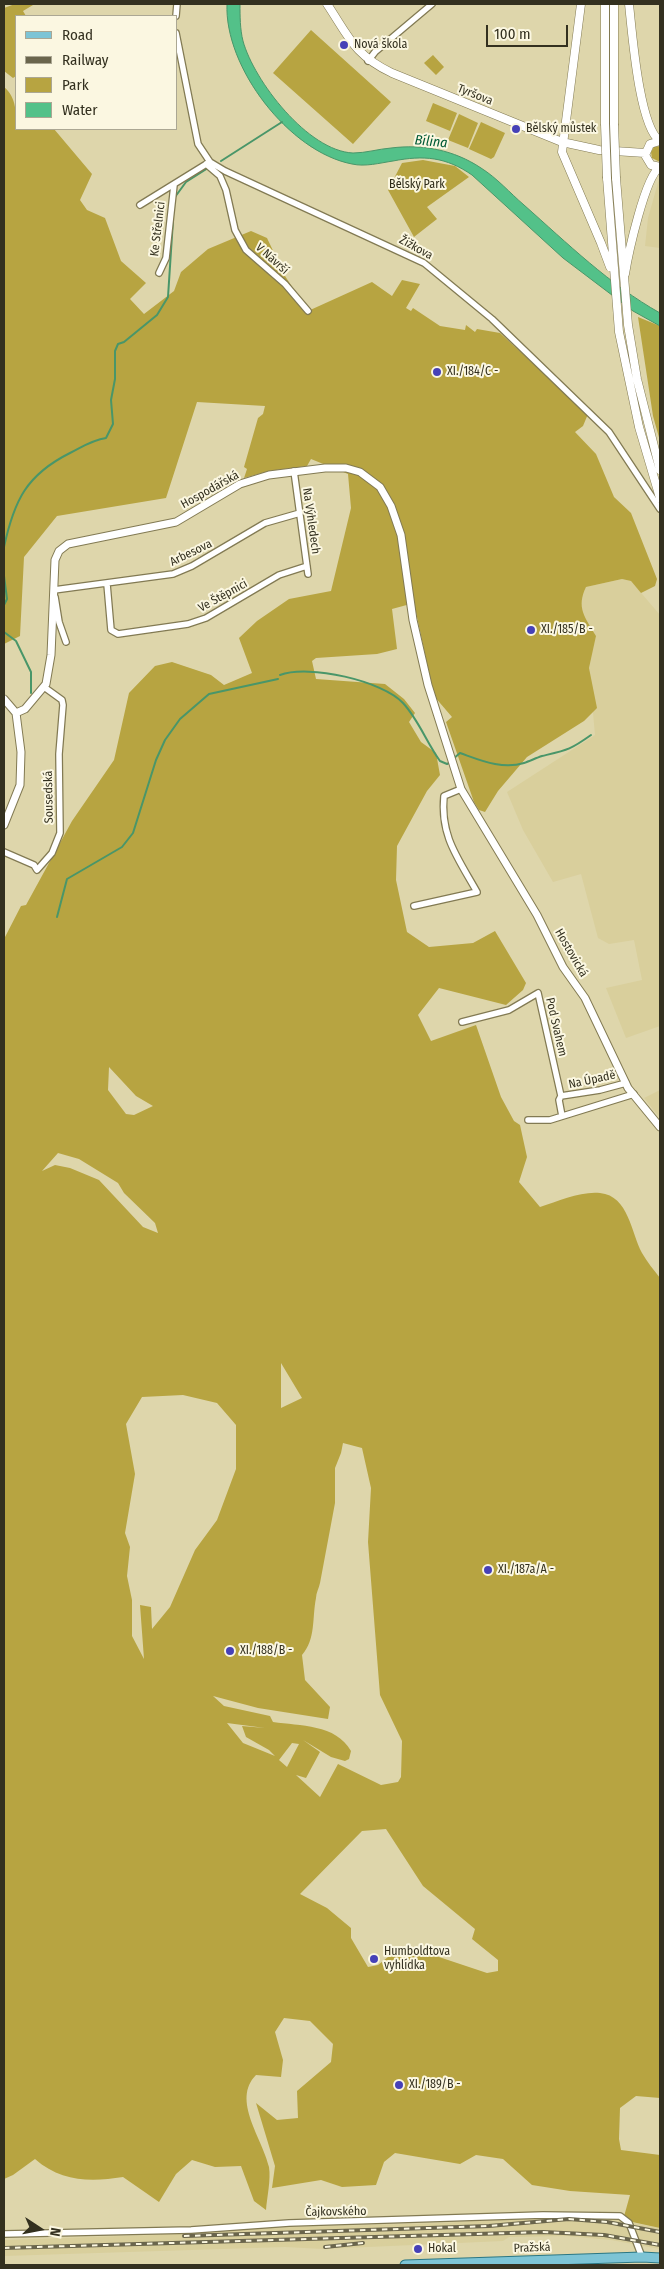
<!DOCTYPE html>
<meta charset="utf-8">
<style>
body{margin:0}
#map{position:relative;width:664px;height:2269px;overflow:hidden;background:#ded6ab;font-family:"Fira Sans Condensed",sans-serif}
canvas{display:block}
.frame{position:absolute;inset:0;border:5px solid #33301f;pointer-events:none}
.legend{position:absolute;left:15px;top:15px;width:162px;height:115px;box-sizing:border-box;background:#fbf7e1;border:1px solid #aba793;margin:0;padding:6px 9px;list-style:none;font-size:15px;color:#33301f}
.legend li{display:flex;align-items:center;gap:10px;height:25px}
.legend b{width:25px;border:1px solid #aba793}
.north{position:absolute;left:15px;top:2204px;width:50px;height:50px;-webkit-text-stroke:4px #fbf7e1;paint-order:stroke;rotate:101deg;font-size:14px;font-weight:700;line-height:20px;text-align:center;color:#33301f}
.north::after{content:'';display:block;margin:auto;width:18px;height:22px;background:#33301f;clip-path:polygon(50% 0,100% 100%,50% 72%,0 100%)}
.scale{position:absolute;left:486px;top:25px;width:82px;height:22px;box-sizing:border-box;border:2px solid #33301f;border-top:0;padding-left:6px;font-size:15px;line-height:18px;white-space:nowrap;color:#33301f;-webkit-text-stroke:4px #fbf7e1;paint-order:stroke}
</style>
<div id="map">
<canvas width="664" height="2269"></canvas>
<div class="frame"></div>
<ul class="legend">
<li><b style="height:6px;background:#7dc4d5"></b>Road</li>
<li><b style="height:6px;background:#6a654c"></b>Railway</li>
<li><b style="height:14px;background:#b7a441"></b>Park</li>
<li><b style="height:14px;background:#53c189"></b>Water</li>
</ul>
<div class="north">N</div>
<div class="scale">100 m</div>
</div>
<script>
const c = document.querySelector('canvas').getContext('2d');
c.lineJoin = 'round';
function fillPath(path, color) { c.fillStyle = color; c.fill(path, 'evenodd'); }
function stroke(path, color, width, dash) { c.strokeStyle = color; c.lineWidth = width; c.lineCap = dash ? 'butt' : 'round'; c.setLineDash(dash || []); c.stroke(path); }
function drawText(font, color, halo, rows, align = 'center') {
  c.font = font + ' "Fira Sans Condensed",sans-serif'; c.lineWidth = 4; c.setLineDash([]); c.textBaseline = 'middle'; c.strokeStyle = halo; c.fillStyle = color; for (const [text, x, y, turn = 0] of rows) {
    c.save(); c.translate(x, y); c.rotate((+turn || 0) * Math.PI / 180); c.textAlign = isNaN(turn) ? turn : align; if (halo) c.strokeText(text, 0, 0); c.fillText(text, 0, 0); c.restore();
  }
}
fillPath(new Path2D(`
 M659,179H660V248L645,246L648,218Z
 M622,579L631,581L660,615V1026L626,1038L606,988L642,980L634,940L609,944L598,938L581,874L553,882L523,830L507,792L595,735L589,668L596,636L583,615L580,599L586,587Z
 M660,1090V1118L644,1098Z
 M543,2217L615,2219L660,2228V2249L611,2240L566,2236L509,2237L503,2241L323,2249L285,2247L4,2256V2240L155,2235L194,2230L439,2223Z`), '#d9cf9c');
fillPath(new Path2D(`
 M15,4L33,5L23,11L26,16H16V76L13,78L4,71V8Z
 M311,30L391,102L353,144L273,73Z
 M433,55L444,67L436,75L424,63Z
 M4,87C17,98 16,113 16,129H54L92,174L80,200L87,210L105,218L121,261L146,283L130,299L144,314L174,291L181,272L208,249L251,231L267,238L285,276L308,311L372,282L392,296L402,280L420,284L406,308L411,311L413,308L440,326L465,330L466,325L475,332L477,329L500,333L588,414L583,426L575,432L596,454L614,497L631,513L657,579L655,586L641,593L631,581L622,579L586,587C576,608 585,617 596,636L589,668L597,708L584,721L527,757L498,791L485,812L479,810L474,802L446,722L452,717L434,696L414,603L392,609L397,649L377,654L316,658L312,661L316,679L385,684L404,699L415,713L409,722L421,742L436,753L440,775L427,791L397,846L396,880L407,932L429,947L473,943L495,931L526,983L523,990L506,1005L439,988L418,1015L431,1041L476,1025L501,1097L514,1121L520,1125L527,1157L519,1182L540,1207C559,1201 581,1191 600,1193C629,1196 631,1233 642,1253C647,1262 654,1270 660,1278V2098L636,2096L620,2108L619,2139L621,2150L660,2155V2228L623,2220L630,2195L570,2191L532,2185L503,2159L476,2155L460,2164L395,2153L384,2162L376,2185L342,2187L321,2180L272,2188L275,2166L256,2103L277,2120L298,2118L297,2091L331,2062L333,2044L310,2021L284,2018L275,2032L283,2060L281,2077L256,2075C231,2100 263,2139 269,2167C271,2180 267,2197 266,2210L254,2201L241,2166L215,2167L192,2160L176,2174L159,2202L123,2177C91,2182 61,2182 35,2159L13,2175L4,2179V939L21,906L26,905L72,821L114,760L129,693L155,666L172,662L211,675L224,685L252,673L239,638L257,621L289,599L331,591L351,508L348,474L311,459L307,466L269,471L244,478L247,469L244,467L258,418L263,414L265,406L197,402L166,498L57,516L24,557L20,636L4,644ZM109,1067L136,1096L153,1106L134,1115L126,1114L108,1090ZM58,1153L79,1159L118,1183L124,1193L155,1223L158,1233L143,1227L99,1180L70,1168L55,1165L42,1171ZM281,1363L302,1398L281,1408ZM183,1395L217,1403L236,1425V1469L217,1520L195,1550L170,1607L152,1629L151,1607L140,1605L144,1659L132,1636V1600L127,1576L130,1547L125,1533L135,1474L126,1424L142,1397ZM343,1443L362,1448L371,1488L368,1542L380,1695L402,1741L401,1777L398,1782L381,1785L338,1764L320,1797L296,1775L306,1778L320,1752L303,1740L331,1757L345,1761L349,1759L351,1751C336,1724 300,1726 273,1722L270,1716L224,1706L213,1696L258,1708L328,1719L330,1707L305,1680L302,1655C316,1639 312,1618 316,1598C316,1593 319,1588 320,1583L335,1503V1468L341,1453ZM227,1723L265,1728L242,1726L246,1737L269,1750L275,1756L243,1743ZM292,1743L299,1744L287,1767L279,1760ZM386,1829L423,1886L475,1929L472,1939L498,1960V1971L487,1973L427,1953L417,1956L393,1953L378,1965L368,1967L351,1938V1928L327,1908L300,1894L362,1831Z
 M433,103L457,113L450,131L426,121Z
 M459,114L478,123L468,148L448,140Z
 M481,122L505,133L494,157L491,159L469,149Z
 M660,146V162L652,158L651,152L654,147Z
 M423,160L455,166L469,177L427,207L437,219L414,237L388,190L402,163Z
 M638,317L660,326V441L653,416Z`), '#b7a441');
const water = new Path2D(`
 M227,4H240C240,16 240,29 243,41C254,81 308,151 353,153C366,153 378,149 391,148C423,144 454,150 481,168C497,178 510,193 524,205C567,243 610,285 660,313V326L633,311L563,258L472,175C446,157 424,155 393,161C380,163 365,167 352,164C289,152 224,67 227,4Z`);
fillPath(water, '#53c189');
stroke(water, '#499669', 1);
stroke(new Path2D(`
 M221,161L282,122
 M175,197L186,182L208,168
 M4,547C14,501 26,475 70,453C82,447 92,440 106,438L113,424L111,400L115,379V351L118,344L124,342L157,315L168,297L173,220
 M4,576L7,599L4,605
 M4,632L16,641L31,672V693
 M280,675C309,664 383,681 403,703C418,719 427,743 440,761L447,764L449,763
 M453,759L460,753C480,760 502,770 524,763C530,761 536,758 542,756C567,750 570,750 591,735
 M57,917L67,879L122,847L133,833L156,760L165,740L180,719L209,694L278,679`), '#499669', 2);
const minor = new Path2D(`
 M176,16L177,4
 M176,33L198,144L210,162L225,171L424,263L492,319L609,432L660,509
 M368,61L375,52L432,4
 M206,164L220,176L226,190L235,230L246,250L285,284L308,311
 M140,205L208,163
 M159,273L166,258L174,185
 M294,471L308,574
 M107,584L111,630L118,634L188,624L206,618L279,575L307,566
 M54,590L173,574L192,566L265,523L300,513
 M55,597L59,622L66,642
 M4,852L34,865L37,870L52,853L60,833L59,754L63,705L62,700L44,687
 M414,906L477,892C458,858 440,836 444,796L461,789
 M462,1022L509,1010L538,993L561,1096L559,1100L562,1116
 M561,1096L600,1090L626,1083
 M528,1120H550L634,1094
 M4,2234L191,2230L289,2223L543,2215L620,2216L629,2223L642,2257`);
const tertiary = new Path2D(`
 M4,699L16,713
 M16,713L25,709L46,684L51,655L55,560L59,551L68,544L176,522L240,484L269,475L325,468H346L360,472L380,487L391,506L401,535L413,620L428,685L461,789L537,915L563,967L585,998L628,1088L660,1127
 M4,825L20,785L21,752L16,713`);
const secondary = new Path2D(`
 M327,4C349,37 354,55 392,73L562,142L599,150L645,153
 M581,4L562,152L601,243L610,267
 M605,4V124
 M614,4V124
 M629,4C632,31 639,127 660,141
 M660,141L650,144L645,155L651,165L660,167
 M607,178L619,332L639,427L660,498
 M616,178L628,325L637,379L660,470
 M625,274C628,255 645,176 660,167`);
const primary = new Path2D(`
 M405,2265L642,2257L660,2258`);
stroke(minor, '#827a53', 8);
stroke(tertiary, '#827a53', 9);
stroke(secondary, '#827a53', 9);
stroke(primary, '#2b7783', 11);
stroke(minor, '#fff', 5.5);
stroke(tertiary, '#fff', 7);
stroke(secondary, '#fff', 8);
stroke(primary, '#7dc4d5', 9);
const rail = new Path2D(`
 M184,2236L489,2226L569,2219L607,2222L660,2232
 M325,2247L363,2243
 M4,2248L543,2232L604,2235L660,2245`);
stroke(rail, '#6a654c', 4);
stroke(rail, '#fbf7e1', 2, [5.5]);
const secondaryBridge = new Path2D(`
 M605,124L607,178
 M614,124L616,178`);
stroke(secondaryBridge, '#827a53', 9, []);
stroke(secondaryBridge, '#fff', 8);
for (const [x, y, r, color] of [
 [344,45,5,"#4641b7"],
 [516,129,5,"#4641b7"],
 [437,372,5,"#4641b7"],
 [531,630,5,"#4641b7"],
 [488,1570,5,"#4641b7"],
 [230,1651,5,"#4641b7"],
 [374,1959,5,"#4641b7"],
 [399,2085,5,"#4641b7"],
 [418,2249,5,"#4641b7"]
]) { const dot = new Path2D(); dot.arc(x, y, r, 0, 2 * Math.PI); c.fillStyle = color; c.fill(dot); stroke(dot, '#fbf7e1', 2); }
drawText('12px', '#33301f', '#fbf7e1', [
 ["Nová škola",354,45],
 ["Bělský můstek",526,129],
 ["XI./184/C -",447,372],
 ["XI./185/B -",541,630],
 ["XI./187a/A -",498,1570],
 ["XI./188/B -",240,1651],
 ["Humboldtova",384,1952],
 ["vyhlídka",384,1966],
 ["XI./189/B -",409,2085],
 ["Hokal",428,2249]
], 'left');
drawText('12px', '#33301f', '#fbf7e1', [
 ["Tyršova",475,95,22],
 ["Ke Střelnici",158,229,-83],
 ["Žižkova",416,248,29],
 ["V Návrší",272,259,42],
 ["Hospodářská",210,490,-29],
 ["Na Výhledech",311,521,82],
 ["Arbesova",191,553,-26],
 ["Ve Štěpnici",223,596,-29],
 ["Sousedská",49,797,-91],
 ["Hostovická",571,953,60],
 ["Pod Svahem",556,1027,77],
 ["Na Úpadě",592,1080,-12],
 ["Čajkovského",336,2212,-1],
 ["Pražská",532,2248,-2]
]);
drawText('12px', '#2d2a17', '#fbf7e1', [
 ["Bělský Park",417,185]
]);
drawText('italic 14px', '#005a36', '#fbf7e1', [
 ["Bílina",431,142,6]
]);
</script>
